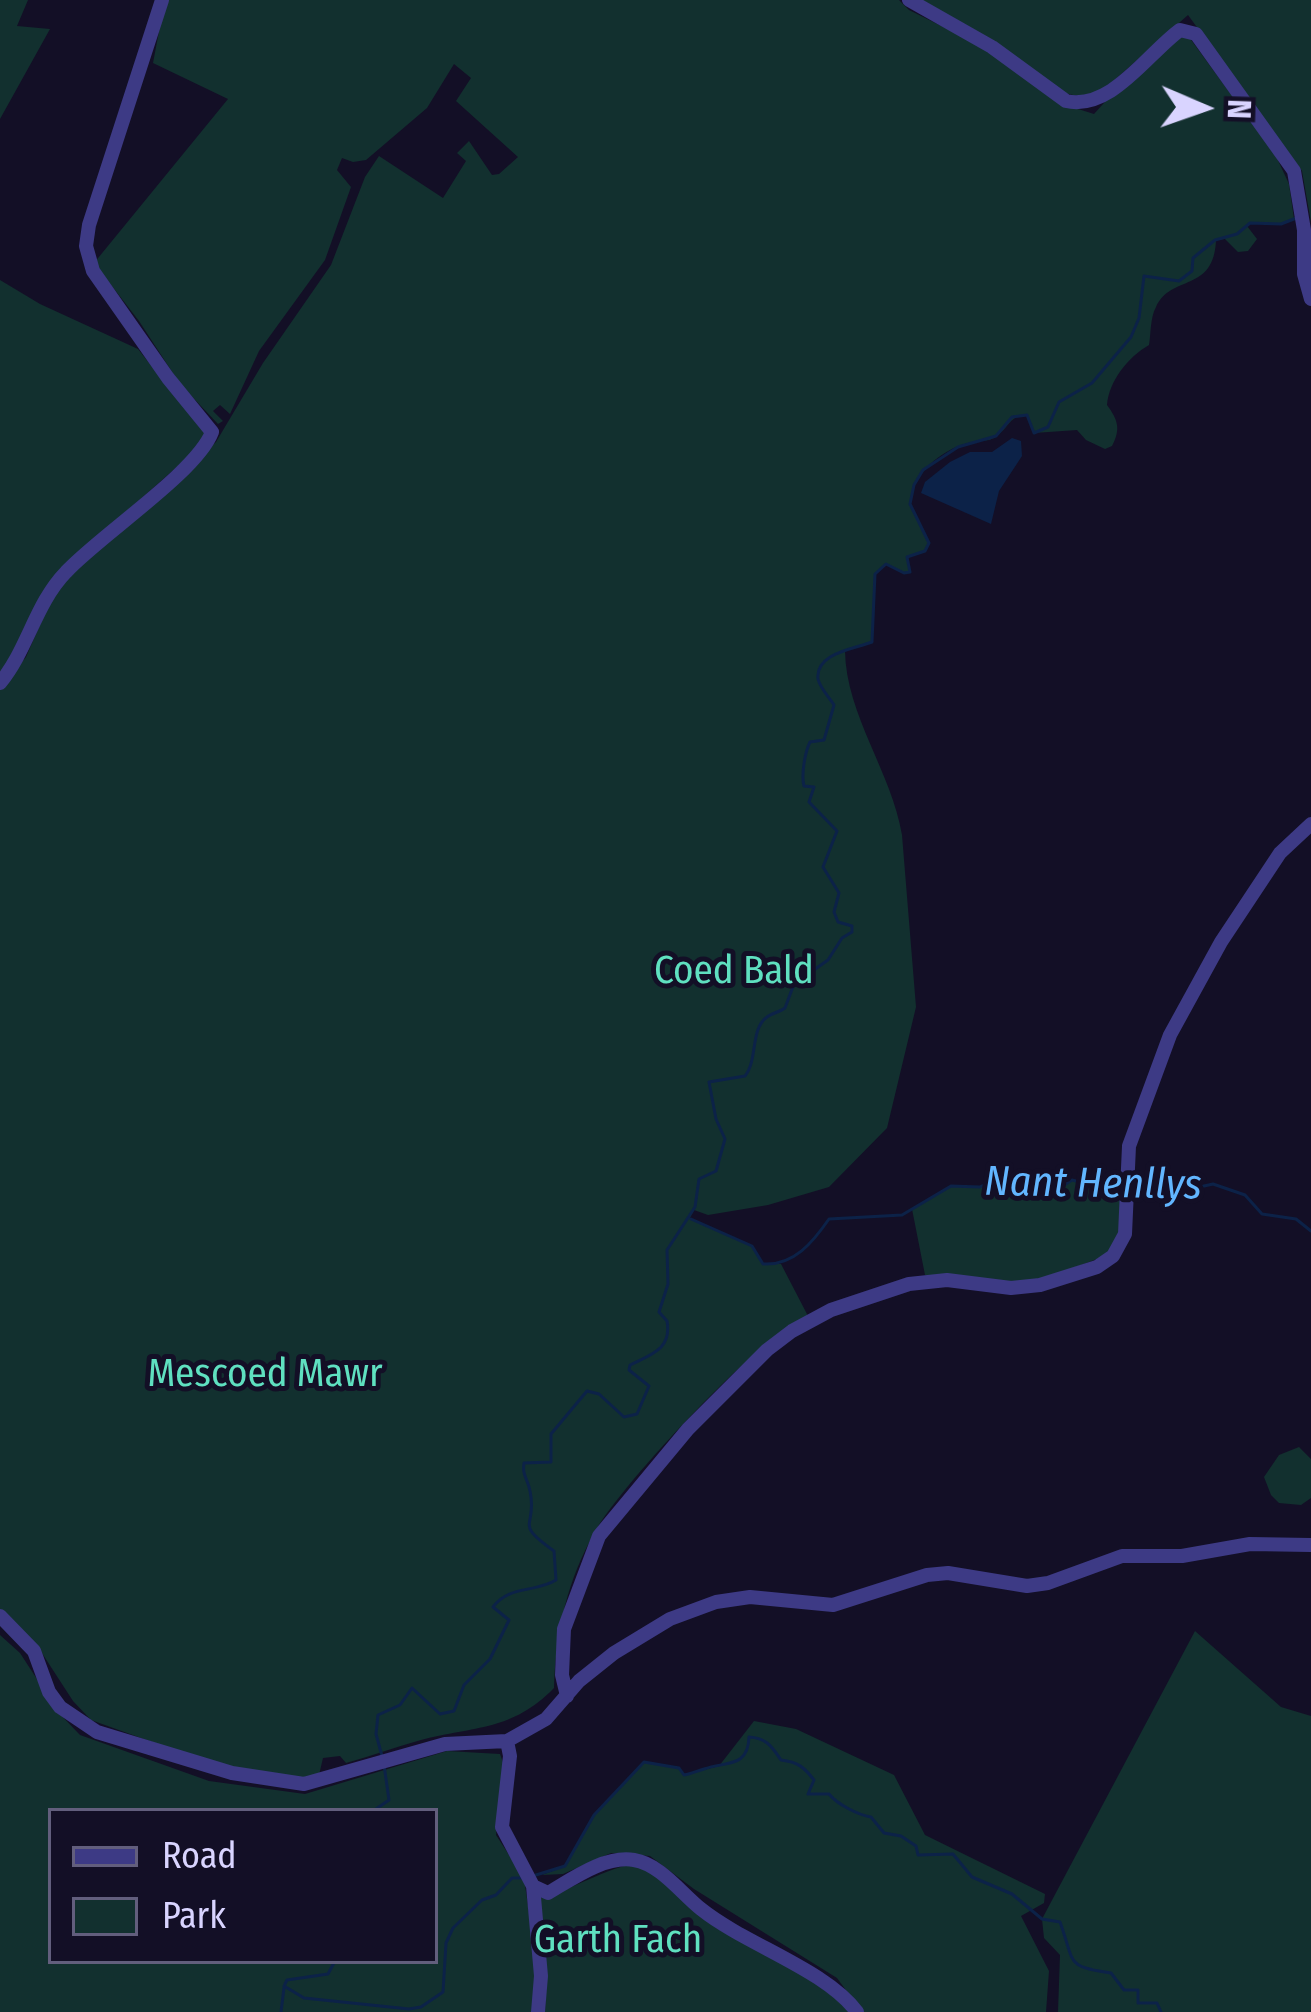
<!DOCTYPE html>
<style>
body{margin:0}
#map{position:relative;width:1311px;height:2012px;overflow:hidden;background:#130f26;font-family:"Fira Sans Condensed",sans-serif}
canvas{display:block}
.legend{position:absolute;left:48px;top:1808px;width:390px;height:156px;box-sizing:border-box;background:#130f26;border:3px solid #625e7d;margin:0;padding:15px 21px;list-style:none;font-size:36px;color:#d9d4ff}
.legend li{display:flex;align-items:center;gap:24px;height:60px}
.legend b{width:60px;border:3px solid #625e7d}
.north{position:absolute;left:1143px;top:48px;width:120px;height:120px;-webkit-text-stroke:9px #130f26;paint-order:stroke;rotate:92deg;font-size:33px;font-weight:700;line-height:48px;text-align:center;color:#d9d4ff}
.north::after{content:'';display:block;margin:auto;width:42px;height:54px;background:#d9d4ff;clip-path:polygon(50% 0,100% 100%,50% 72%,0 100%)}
</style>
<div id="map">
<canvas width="1311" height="2012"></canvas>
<ul class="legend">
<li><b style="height:15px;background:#3d3a85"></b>Road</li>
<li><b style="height:33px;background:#12302f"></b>Park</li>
</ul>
<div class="north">N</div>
</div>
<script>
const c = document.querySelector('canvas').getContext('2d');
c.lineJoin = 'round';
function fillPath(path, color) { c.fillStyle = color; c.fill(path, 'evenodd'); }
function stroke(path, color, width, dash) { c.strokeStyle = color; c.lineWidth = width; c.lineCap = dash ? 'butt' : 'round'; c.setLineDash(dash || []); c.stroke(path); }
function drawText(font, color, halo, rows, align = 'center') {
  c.font = font + ' "Fira Sans Condensed",sans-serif'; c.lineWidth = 10; c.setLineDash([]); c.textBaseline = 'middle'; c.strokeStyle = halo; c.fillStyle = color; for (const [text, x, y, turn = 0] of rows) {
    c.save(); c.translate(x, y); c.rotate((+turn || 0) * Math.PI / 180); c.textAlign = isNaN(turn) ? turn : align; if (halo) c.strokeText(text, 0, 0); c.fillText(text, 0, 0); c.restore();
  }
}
fillPath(new Path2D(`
 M0,0H28L17,26L50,29L0,119Z
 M165,0H899L909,10L984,47L1059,103L1094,114L1112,94L1182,36L1189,37L1276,156L1289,184L1294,219L1281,224L1250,223L1247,226L1257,239L1248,251L1238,252L1225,239L1216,240C1214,293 1171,274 1156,307C1150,318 1151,334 1149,345C1128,357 1109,381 1107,405C1118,420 1121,429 1112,446L1105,449L1086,440L1077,430L1034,433L1027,415C1009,416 1010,426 997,436C988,443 978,440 968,443C940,450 912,475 910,504L929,543L925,551L908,556L910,572L904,573L886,564L875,574L872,642L845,651C846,715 892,773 902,835L916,1007L887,1128L829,1187L768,1205L708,1215L694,1210L690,1218L752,1246L763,1264H781L808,1316C762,1333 622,1484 596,1530C567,1580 556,1631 554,1688C512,1731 475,1726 421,1740C396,1747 371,1756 346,1763L340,1756L323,1758L319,1775L308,1780L219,1766L91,1720L73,1701L38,1647L0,1613V689L26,657L49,604L65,581L216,442L263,363L331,265L365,177L379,156L443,198L466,161L457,153L469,141L492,175L499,174L518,157L456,101L471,78L454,64L427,108L366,160L353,162L342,158L337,170L351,187L325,260L259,351L230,414L220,405L213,411L223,421L218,424L180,384L139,321L94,263L228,99L153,63Z
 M917,0H1311V222L1302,171L1188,15L1102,91L1086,98L1056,91Z
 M0,280L40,304L138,349L206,435L198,448L89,545L0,678Z
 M996,1179L1024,1191L1039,1185L1055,1191L1072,1180L1121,1192L1120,1236L1110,1254L1047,1278L1010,1283L925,1275L912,1209L951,1186H980Z
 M1299,1447L1311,1459V1498L1301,1505L1279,1503L1271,1495L1264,1477L1279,1455Z
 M1195,1631L1281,1707L1311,1716V2012H1058L1060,1955L1044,1938L1042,1919Z
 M0,1635L20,1653L59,1713L80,1735L209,1781L305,1794L447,1751L500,1754L504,1765L496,1835L524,1878L536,1961L533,2012H0ZM51,1811H435V1961H51Z
 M754,1721L796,1729L894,1775L925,1835L1045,1894L1044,1903L1021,1916L1049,1971L1046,2012H862L837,1978L694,1889L650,1856L611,1853L563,1874L542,1875L565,1866L594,1815L644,1762L679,1768L684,1775L719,1766Z
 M628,1865L646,1868L716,1928L813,1980L852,2012H545L547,1973L538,1897C553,1899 603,1870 628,1865Z`), '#12302f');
fillPath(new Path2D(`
 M1012,438L1021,441L1022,456L999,491L991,524L921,493L925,482L950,462L970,452H992Z`), '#0c2248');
stroke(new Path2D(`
 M1134,1192L1173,1193L1213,1184L1245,1195L1262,1214L1296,1219L1311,1231
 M691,1219L752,1246L763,1264C794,1266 813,1242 829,1219L902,1215L951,1186L980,1187L996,1179L1024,1191L1039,1185L1055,1191L1072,1180L1118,1192
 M382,1756L376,1734L378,1715L400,1705L412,1688L440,1714L454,1711L464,1685L490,1659L509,1620L493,1607C509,1585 535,1593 556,1580L554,1551C512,1521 538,1529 530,1491C528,1479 522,1476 524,1463L551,1462V1434L587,1391L599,1394L624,1417L637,1414L649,1386L629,1370L630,1365C652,1354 672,1349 667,1321L659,1312L668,1284L667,1250L695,1207L699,1179L716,1171L725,1139L716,1119L709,1082L745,1076C758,1060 750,1029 767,1017C772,1013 780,1012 785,1008L794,984L828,960L842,938L852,932V926L838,922L834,912L839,893L823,867L837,831L809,802L814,787L804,786C801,775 805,752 810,742L824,740L834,705C829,697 820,688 818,679C815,653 854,649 872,642L875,574L886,564L904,573L910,572L907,557L925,551L929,543L910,504L914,485L923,470L958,447L996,436L1012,417L1027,415L1034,433L1048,427L1059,402L1092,383L1131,337L1139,318L1144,276L1179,281L1192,271L1193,258L1215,240L1237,234L1250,223L1281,224L1299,217
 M373,1811L389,1800L384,1765
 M536,1875L565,1866L594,1815L644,1762L679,1768L684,1775C691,1774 697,1771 704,1769C727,1761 748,1768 749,1737C767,1738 772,1747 781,1760C798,1762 804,1767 814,1780L808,1794H829C837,1804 858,1815 871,1817L884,1833L901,1836L916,1846L918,1855L953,1854L972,1877L1012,1894L1042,1919L1060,1922C1075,1963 1065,1967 1111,1973L1124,1990H1138V2003H1157L1161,2012
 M285,1984L287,1980L328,1974L335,1961
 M284,1986L304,1998L409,2009L421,2007L443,1992L446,1943L453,1928L482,1900L496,1895L512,1878H521
 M281,2012L284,1988`), '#0c2248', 3);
stroke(new Path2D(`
 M909,0L992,47L1066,101C1111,111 1147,54 1180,30L1196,34L1294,171L1304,230V274L1311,299
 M0,683C28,649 35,604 66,572C99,536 197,472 212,432L168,378L93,271L86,246L89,225L162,0
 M0,1616L34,1651L49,1692L60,1707L97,1732L232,1773L304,1784L445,1744L507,1741L546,1719L579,1681L614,1653L670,1619L716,1602L750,1597L833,1605L927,1575L948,1573L1027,1586L1048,1583L1122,1556H1182L1250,1544L1311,1545
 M567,1696L562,1675L564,1629L599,1536L688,1429L767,1350L792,1331L831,1310L909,1284L947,1280L1011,1288L1040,1285L1097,1267L1113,1256L1125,1234L1129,1146L1170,1035L1221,942L1280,853L1311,824
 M507,1741L510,1756L502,1827L533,1886L541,1976L538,2012
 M533,1886L548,1893C572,1879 605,1855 634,1860C660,1864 681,1893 701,1909C746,1945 825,1969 857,2012`), '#3d3a85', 14);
drawText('39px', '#5fe0c0', '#130f26', [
 ["Coed Bald",734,972],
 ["Mescoed Mawr",265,1375],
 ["Garth Fach",618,1941]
]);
drawText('italic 42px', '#62b6ff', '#130f26', [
 ["Nant Henllys",1093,1185,1]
]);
</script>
